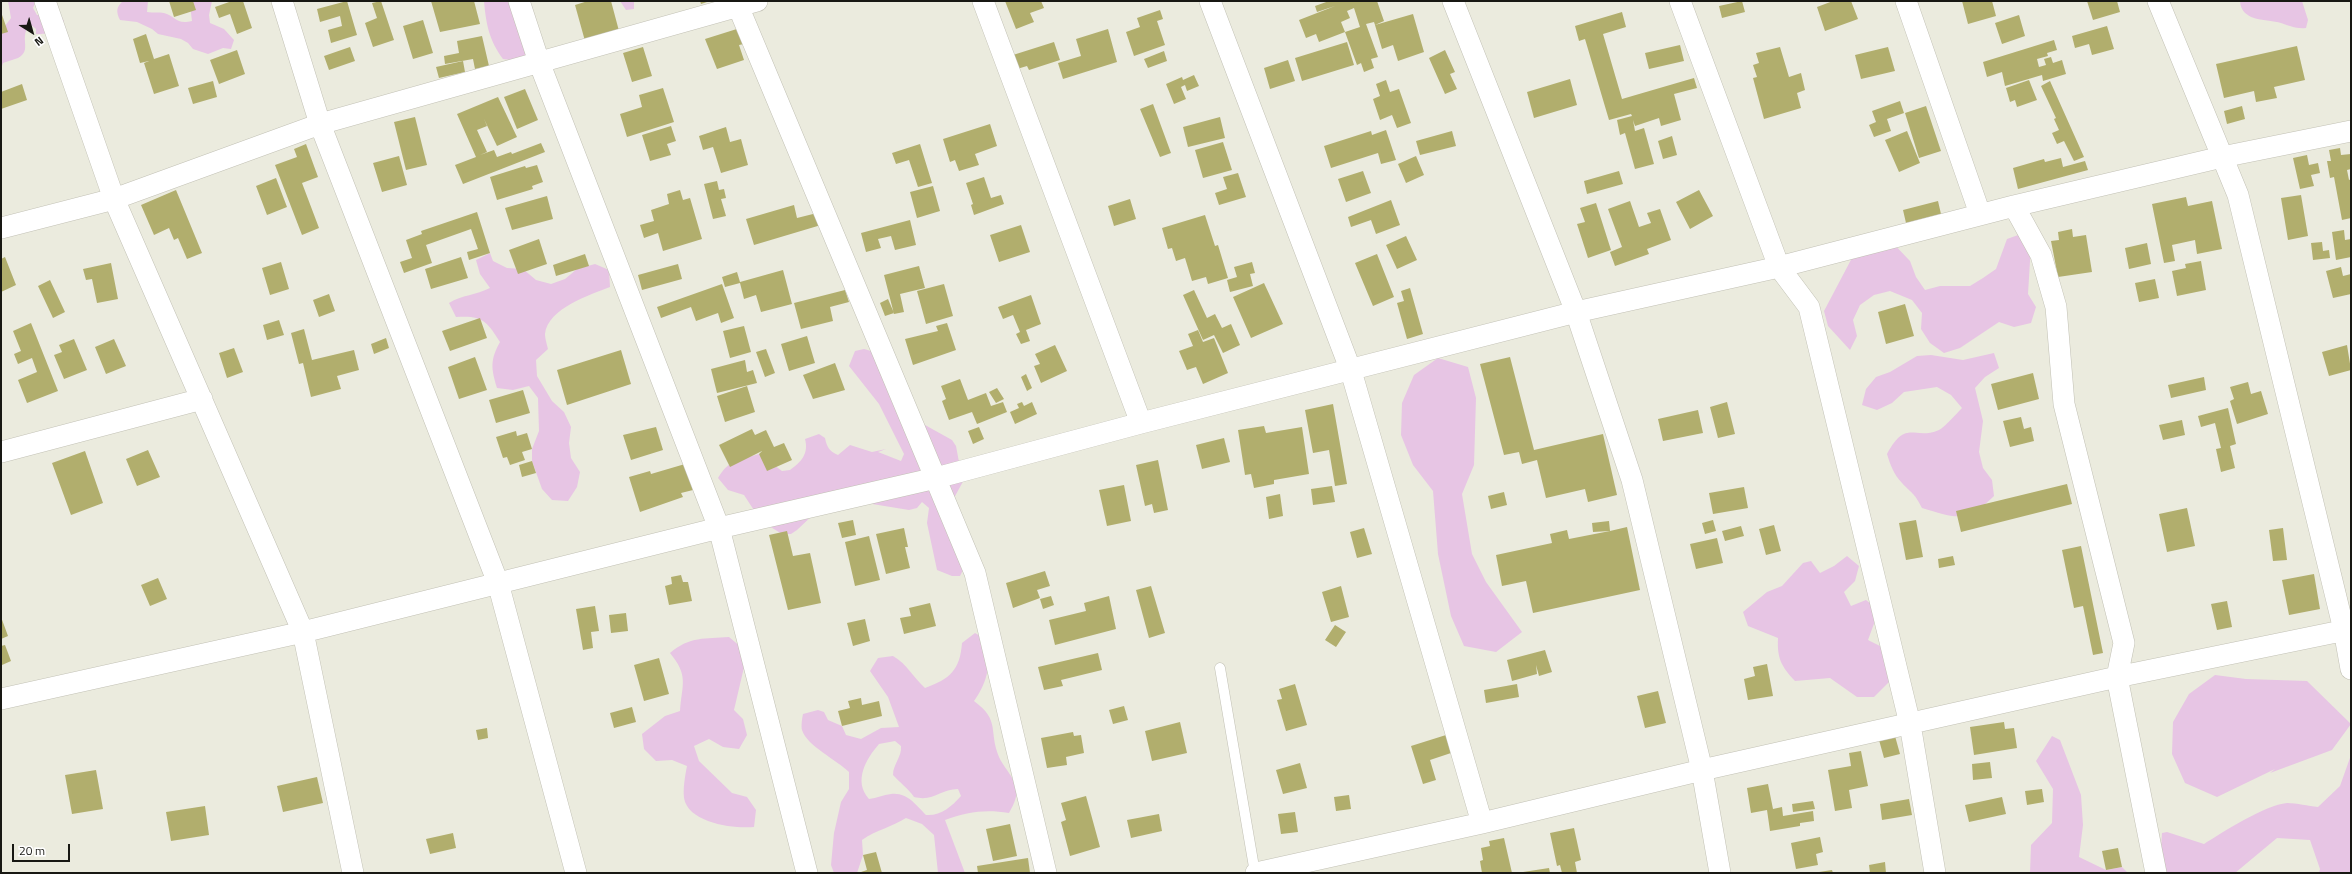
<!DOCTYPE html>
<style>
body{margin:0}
#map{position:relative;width:2352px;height:874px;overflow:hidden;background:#ebebde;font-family:"Titillium Web",sans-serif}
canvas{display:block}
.frame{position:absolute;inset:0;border:2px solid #181813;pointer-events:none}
.north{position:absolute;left:12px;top:12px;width:40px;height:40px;-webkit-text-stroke:3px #fff;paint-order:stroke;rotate:143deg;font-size:11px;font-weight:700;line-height:16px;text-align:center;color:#181813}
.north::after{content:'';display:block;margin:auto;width:14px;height:18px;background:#181813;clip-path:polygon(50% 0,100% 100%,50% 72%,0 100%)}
.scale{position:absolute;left:12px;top:844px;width:58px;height:18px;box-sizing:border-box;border:2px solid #181813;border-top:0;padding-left:5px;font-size:12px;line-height:14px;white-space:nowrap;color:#181813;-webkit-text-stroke:3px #fff;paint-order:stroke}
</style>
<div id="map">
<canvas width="2352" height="874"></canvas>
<div class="frame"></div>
<div class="north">N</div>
<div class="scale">20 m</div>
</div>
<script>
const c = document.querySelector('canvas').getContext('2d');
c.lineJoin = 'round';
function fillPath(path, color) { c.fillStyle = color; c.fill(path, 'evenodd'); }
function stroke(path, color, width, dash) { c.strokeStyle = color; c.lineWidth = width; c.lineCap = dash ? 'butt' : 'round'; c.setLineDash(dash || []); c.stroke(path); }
fillPath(new Path2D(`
 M8,1H36L33,8L37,15L60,14L64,21C57,33 49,34 36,34V29L30,24C18,38 33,50 18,58C13,60 8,61 3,63L1,69L2,30L11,18Z
 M123,1H148L147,12C153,13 159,12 164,13C177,17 176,25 192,21L190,5L192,1H212L209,15L210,23L224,29L234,40L231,49L223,48L208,54L193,49L188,43L181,39L158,34L152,29L137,22L120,20C116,12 116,7 123,1Z
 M484,1H516L532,51L520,61L503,59C489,40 486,24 484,1Z
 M620,1H634V9L626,10Z
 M2240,1H2302L2308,20L2306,28C2296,29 2290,26 2281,23C2267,19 2241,22 2240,1Z
 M2021,234L2031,245L2028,294L2036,307L2031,323L2014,327L1999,322L1960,348L1944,353L1930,343L1921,329L1922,313L1912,300L1890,291L1874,295L1860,305L1853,320L1857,336L1850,350L1828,326L1824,311L1853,256L1889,239L1910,261L1916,277L1925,290L1940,286H1970L1983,278L1996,269L2007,239Z
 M490,253L493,261L507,268L523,269L536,280L551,284L565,279L577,269L595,264L609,270L610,287C590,295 548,308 545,334C545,338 547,345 548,349L536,360L537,376L552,401L564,412L571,427L569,443L571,458L580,472L577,487L568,501L552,500L542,489L532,461V449L539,431L538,398L529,386L513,390L497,388C491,368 490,360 500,342C487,321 482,315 456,317L449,303C462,295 476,295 490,288L480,274L476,260Z
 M864,349L871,351L920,419L925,425L952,440L956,446L959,462L966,476L954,498L964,568L960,576H952L937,570L927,523L929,508L922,502L917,508L909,510L860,502L845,510L815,513L797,530L791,534H782L761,521L744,495L728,490L718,478C730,458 740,460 759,454L782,471L790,470C801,462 809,454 805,439L819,434L825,438C827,447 829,451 838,455L850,445L872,452L886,449L878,452L901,461L904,454L879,404L849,366L855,351Z
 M1994,353L1999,368L1985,377L1975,388L1983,421L1979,452L1983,468L1992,480L1994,496C1965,524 1957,518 1922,508C1914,492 1912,494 1902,483C1894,475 1890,464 1887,454C1907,418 1913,441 1939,430C1946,426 1956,414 1962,408L1951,395L1937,387L1904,392L1892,403L1877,410L1862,405L1866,389L1876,377L1890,372L1917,356L1931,355L1963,360Z
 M1438,358L1468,367L1476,398L1474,465L1462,494L1472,554L1486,582L1522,632L1496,652L1464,646L1451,616L1438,554L1433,491L1413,465L1401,435L1402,403L1414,375Z
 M1847,556L1859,566L1855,581L1844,592L1851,606L1866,600L1879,610L1868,640L1882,647L1897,674L1874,697H1857L1830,678L1795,681C1781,666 1777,658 1778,638L1748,626L1743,612L1767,592L1782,586L1803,563L1811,561L1820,573L1834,566Z
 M975,633L989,641C989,666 989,680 974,701C1001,721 988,731 999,757C1003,766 1012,775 1015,784C1019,795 1014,804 1009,813C985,809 967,812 945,820L965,873H938L934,835L922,824L906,818C892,827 876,830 862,840L863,855L857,873H834L831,865L834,833L841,802L849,789V772C837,760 807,746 802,730C801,726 802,719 803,714L818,710L824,712L828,720L842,726L846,735L861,739L881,728L899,727L888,697L870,671L878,658L893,656C907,664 913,677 925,688C950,679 960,670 962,643ZM895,741L901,746C902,757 893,764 893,775C900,783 908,788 914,797C934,802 940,789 958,789L961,796C951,807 941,816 926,815C916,805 907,792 891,794C883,795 877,798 869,799C853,781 866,759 879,744Z
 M729,637L741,647L745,663L734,710L743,719L747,735L739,749L723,747L709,739L694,746L699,761L732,793L747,797L756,810L754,827C734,829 688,823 684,798C683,788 685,776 687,766L672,760L656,761L644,749L642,734L665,716L680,711C682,684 689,676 670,653C690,636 705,639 729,637Z
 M2215,675L2246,679L2307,681L2351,724L2332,750L2270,773L2275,769L2217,797L2185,783L2172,754L2173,722L2189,694Z
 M2052,736L2060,740L2081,795L2083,825L2079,857L2106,870L2122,867L2128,873H2030L2031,845L2052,823L2053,789L2036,761Z
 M2351,755V873H2319L2320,869L2310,840L2277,838L2235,873H2165L2160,864L2162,833L2167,832L2204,844C2223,832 2265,805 2287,803C2297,803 2308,806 2318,807L2340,786Z`), '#e7c5e4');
fillPath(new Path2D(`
 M169,1H193L196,10L174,17Z
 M232,1H243L252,28L237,34L230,14L219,18L215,7Z
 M347,1L357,35L331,43L328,30L342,26L340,16L320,22L317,9Z
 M381,1L394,40L373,47L365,23L377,18L372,3Z
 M431,1H474L480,24L440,32Z
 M588,1H611L619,31L585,41L575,5Z
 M700,1H710L701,4Z
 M1005,1H1041L1044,8L1030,13L1034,22L1016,29Z
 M1329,1H1377L1384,21L1375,25L1374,22L1366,24L1378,57L1371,59L1374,68L1364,72L1361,63L1357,65L1345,32L1319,42L1316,34L1306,38L1299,20L1335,6L1317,12L1315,6ZM1354,8L1360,27L1345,32L1341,22L1350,18L1347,11Z
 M1742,1L1745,12L1722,18L1719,6Z
 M1833,1H1851L1858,19L1825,31L1817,7Z
 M1962,1H1992L1996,16L1968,24Z
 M2087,1H2117L2120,12L2093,20Z
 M1160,10L1163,19L1157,21L1165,45L1134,56L1126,32L1140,27L1137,18Z
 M1,12L8,32L1,34Z
 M1622,12L1626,27L1603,34L1622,99L1694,78L1697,88L1674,94L1681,120L1661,126L1659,118L1635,126L1633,120L1635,131L1644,128L1654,164L1635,169L1625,133L1620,135L1617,120L1632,116L1631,114L1609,120L1585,39L1579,41L1575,26Z
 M1413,14L1424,52L1398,61L1393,45L1382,49L1375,25Z
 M2019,15L2025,36L2002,44L1995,23Z
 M423,20L433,53L413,59L403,26Z
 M2107,26L2114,49L2092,55L2089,44L2075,48L2072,36Z
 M740,28L744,44L739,45L744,60L717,69L705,39Z
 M1108,29L1117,62L1063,79L1058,63L1081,56L1076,39Z
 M146,34L154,59L169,54L179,86L154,94L144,63L149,61L140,63L133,39Z
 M482,36L489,66L475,69L473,59L445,64L444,56L459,53L457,41Z
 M2054,40L2057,50L2047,53L2048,56L2037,59L2039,67L2046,65L2044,59L2051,57L2053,63L2062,60L2066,74L2043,81L2042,75L2005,86L2002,72L1987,77L1983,62Z
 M1054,42L1060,60L1029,70L1027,66L1017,69L1013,55Z
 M1347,42L1354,65L1302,81L1295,58Z
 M1680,45L1684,61L1649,69L1645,53Z
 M2297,46L2305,80L2274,87L2277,98L2256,102L2254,91L2224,98L2216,64Z
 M350,47L355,61L329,70L324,56Z
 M643,47L652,76L632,82L623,53Z
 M1780,47L1789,77L1801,73L1805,90L1797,93L1801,108L1764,119L1753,78L1757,77L1753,65L1759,63L1756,53Z
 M1888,47L1895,71L1861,79L1855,55Z
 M237,50L245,74L219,84L210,60Z
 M1445,50L1455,72L1450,74L1457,89L1445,94L1429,58Z
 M1164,51L1167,61L1148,68L1144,59Z
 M1288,60L1295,81L1270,89L1264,68Z
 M463,61L465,72L439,78L436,67Z
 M1194,75L1199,86L1187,91L1185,85L1181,87L1186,99L1174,104L1166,84L1182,77L1183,80Z
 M1570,79L1577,105L1534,118L1527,92Z
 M1386,80L1390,92L1399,89L1411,123L1397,128L1392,115L1380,120L1373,99L1380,96L1376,84Z
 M2029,80L2037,100L2017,107L2015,100L2010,102L2006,88Z
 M213,81L217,97L193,104L188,88Z
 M2050,81L2084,157L2074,161L2064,141L2057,144L2052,133L2059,130L2054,119L2056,118L2041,86Z
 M22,84L27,100L1,109V92Z
 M663,88L674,122L627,137L620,114L642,107L639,95Z
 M525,89L538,120L517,129L504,97Z
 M498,97L517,137L497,146L484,119L487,126L477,130L487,152L480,155L494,150L497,157L511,152L512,154L541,143L545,152L463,184L455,165L476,157L457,114Z
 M1900,101L1904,113L1887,119L1891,131L1874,137L1869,125L1876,122L1872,111Z
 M1153,104L1171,153L1160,157L1140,109Z
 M1926,106L1941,151L1919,158L1905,113Z
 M2242,106L2245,119L2227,124L2224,111Z
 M415,117L427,165L406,170L394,122Z
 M1220,117L1225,138L1188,147L1183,127Z
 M990,124L997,146L975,154L979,165L959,171L955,160L950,162L943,139Z
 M671,126L676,141L667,144L671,155L650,161L642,135Z
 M726,127L730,142L741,139L748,165L721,173L713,147L703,150L699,136Z
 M1386,130L1396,160L1381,164L1378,153L1331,168L1324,146L1371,131L1372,135Z
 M1452,131L1456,146L1420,155L1416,141Z
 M1907,131L1920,163L1899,172L1885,140Z
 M1672,136L1677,155L1663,159L1658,141Z
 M1223,142L1232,170L1203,178L1195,150Z
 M306,144L318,177L302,183L319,228L302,235L275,165L297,157L294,149Z
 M920,144L932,183L918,187L909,160L896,164L892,153Z
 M2340,148L2341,155L2351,154V169L2347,170L2349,180L2351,179V218L2342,220L2334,177L2330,178L2327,161H2331L2329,150Z
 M2307,155L2309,165L2318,163L2320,173L2311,175L2314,186L2300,189L2293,158Z
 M399,156L407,185L382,192L373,163Z
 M1416,156L1424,175L1406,183L1398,164Z
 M2061,158L2063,167L2085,161L2088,170L2018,189L2013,168L2044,159L2045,162Z
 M537,165L543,182L532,186L533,189L497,200L490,177L525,166L526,168Z
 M1363,171L1371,193L1346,202L1338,179Z
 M1619,171L1623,184L1587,194L1584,181Z
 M1238,173L1246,197L1219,205L1215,193L1227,189L1223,177Z
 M984,177L991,198L1001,195L1004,204L974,215L971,205L973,204L966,183Z
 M276,178L287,207L267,215L256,186Z
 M717,181L719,190L724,189L726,198L721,199L726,216L713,219L704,184Z
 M933,186L940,211L917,218L910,192Z
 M176,190L202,253L187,259L178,238L174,240L169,228L154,235L141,205Z
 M680,190L683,200L690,198L702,239L663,251L658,233L644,238L640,225L654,221L651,210L669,204L667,194Z
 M1699,190L1713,216L1690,229L1676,202Z
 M2301,195L2308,236L2288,240L2281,198Z
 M547,196L553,219L512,230L505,208Z
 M2186,197L2188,206L2212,201L2222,249L2197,254L2195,240L2172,245L2175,261L2164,263L2152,204Z
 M1130,199L1136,219L1114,226L1108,206Z
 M1391,200L1400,225L1376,234L1371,220L1351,227L1348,217Z
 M1630,201L1639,227L1651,223L1647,213L1660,209L1671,240L1647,249L1649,254L1615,266L1610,252L1622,247L1608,209Z
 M1938,201L1941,214L1906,223L1903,210Z
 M1596,203L1611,250L1588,258L1577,224L1585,222L1580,208Z
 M794,205L797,218L817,213L821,225L754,245L746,219Z
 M477,212L490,253L469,260L467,252L478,249L471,229L426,245L432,263L404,273L400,262L412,258L406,240L422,234L421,231Z
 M1205,215L1215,246L1218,245L1228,278L1208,284L1206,277L1192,281L1185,258L1176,261L1172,248L1168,249L1162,228Z
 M910,220L916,245L895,250L891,236L878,239L881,248L866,252L861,233Z
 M1021,225L1030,252L999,262L990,235Z
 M2072,229L2073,237L2086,235L2092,272L2058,277L2051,241L2059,240L2058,232Z
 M2344,230L2345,240L2351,239V257L2336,260L2332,232Z
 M1406,236L1417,260L1397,269L1386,245Z
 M539,239L547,264L518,274L509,250Z
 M2322,242L2323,251L2329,250L2330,258L2313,260L2311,243Z
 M2147,243L2151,264L2129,269L2125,248Z
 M585,254L589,266L556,276L553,265Z
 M1377,254L1394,297L1373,306L1355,263Z
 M5,257L16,285L1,292V259Z
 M461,257L468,278L431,289L425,269Z
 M2201,261L2206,290L2177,296L2172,271L2186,268L2185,264Z
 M281,262L289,289L270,295L262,268Z
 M1252,262L1255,273L1250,274L1253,286L1230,292L1227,280L1237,277L1234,267Z
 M111,263L118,299L97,303L92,279L86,280L83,269Z
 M678,264L682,279L642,290L638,275Z
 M919,266L925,288L900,294L904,312L894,314L884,275Z
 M2341,267L2343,276L2351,274V294L2333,298L2326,271Z
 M783,270L792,304L761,312L756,295L744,299L740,283L725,287L722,277L737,272L740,282Z
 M2155,279L2159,298L2139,302L2135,283Z
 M50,280L65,312L53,318L38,286Z
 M1264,283L1283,324L1251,338L1233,297Z
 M722,284L734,318L721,323L718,313L696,321L691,307L661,318L657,307Z
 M944,284L953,316L926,324L917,291Z
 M1410,288L1423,334L1407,339L1397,303L1404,301L1401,291Z
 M845,290L849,302L830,307L833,321L801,329L794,303Z
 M1194,290L1207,318L1215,314L1222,328L1231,324L1240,345L1223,353L1214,335L1203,340L1183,295Z
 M329,294L335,311L319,317L313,300Z
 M1031,295L1041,324L1026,330L1030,341L1021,344L1016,334L1020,332L1013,315L1003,319L998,307Z
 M888,299L894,313L885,316L880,303Z
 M1905,304L1914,336L1886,344L1878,312Z
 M480,318L487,338L450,351L442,331Z
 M279,320L284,335L267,340L263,325Z
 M31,323L58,391L27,403L18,380L37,372L32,358L18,364L14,354L21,351L13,331Z
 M947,323L956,350L913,365L905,339L938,331L936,326Z
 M744,326L751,352L730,358L723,331Z
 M304,329L312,360L354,350L359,370L337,376L341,389L311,397L303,363L299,364L291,333Z
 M1198,330L1203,342L1214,338L1228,373L1203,384L1196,367L1187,370L1179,351L1193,346L1188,334Z
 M807,336L815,363L789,371L781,344Z
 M386,338L389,348L374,354L371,344Z
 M74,339L87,370L64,379L54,355L62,352L59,345Z
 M114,339L126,366L106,374L95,347Z
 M1055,345L1067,371L1041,383L1034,366L1040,364L1035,354Z
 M2347,345L2351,370L2329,376L2322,352Z
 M234,348L243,372L227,378L219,353Z
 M766,349L775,373L765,377L756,352Z
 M621,350L631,384L567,405L557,370Z
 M475,357L487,390L459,399L448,367Z
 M1510,357L1534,450L1603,434L1617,495L1588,502L1585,489L1546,498L1537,460L1522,464L1519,452L1504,455L1480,364Z
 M745,360L747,372L753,370L757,383L717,393L711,369Z
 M835,363L845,390L813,399L803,375Z
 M2033,373L2039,399L1998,410L1991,384Z
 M1026,374L1032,388L1027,391L1021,377Z
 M2204,377L2206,390L2171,398L2168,385Z
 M960,379L968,400L986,393L991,406L1003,402L1007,412L977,424L972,412L949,420L942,401L946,399L941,386Z
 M2248,382L2251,394L2261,391L2268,414L2237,424L2230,401L2234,399L2230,387Z
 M747,386L755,412L725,422L717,396Z
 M997,388L1004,399L996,403L989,392Z
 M523,390L530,413L496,423L489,400Z
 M1022,402L1024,406L1032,402L1037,414L1015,424L1010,412L1019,408L1017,404Z
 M1727,402L1735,434L1718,438L1710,407Z
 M1333,404L1347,484L1335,486L1329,450L1313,453L1305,410Z
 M2228,408L2236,444L2230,446L2235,468L2221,472L2216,449L2221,448L2215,423L2201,427L2198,416Z
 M1698,410L1703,433L1663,441L1658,419Z
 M2021,417L2024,429L2031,427L2034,441L2010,447L2003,421Z
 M2182,420L2185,435L2163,440L2159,425Z
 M1264,426L1266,433L1302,427L1309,474L1274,480V484L1254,488L1251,474L1245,475L1238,430Z
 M656,427L663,450L631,460L623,435Z
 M979,427L984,439L973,444L968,431Z
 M752,429L755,435L766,430L774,447L784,443L792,460L767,471L759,454L762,451L730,467L719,445Z
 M516,431L517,436L527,433L532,449L522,452L525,460L510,465L507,457L503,458L496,437Z
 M1224,438L1230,462L1202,469L1196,445Z
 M148,450L160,477L137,486L126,459Z
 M85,451L103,503L71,515L52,463Z
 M1158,460L1168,510L1154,513L1152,504L1145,506L1136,465Z
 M532,461L536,473L522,477L519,465Z
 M685,464L693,490L681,493L683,497L640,512L629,477L650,471L651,474Z
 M2067,484L2072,504L1961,532L1956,511Z
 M1124,485L1131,521L1107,526L1099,490Z
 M1332,486L1335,502L1313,505L1311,489Z
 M1744,487L1748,508L1713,514L1709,493Z
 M1504,492L1507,505L1491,509L1488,496Z
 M1280,494L1283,516L1269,519L1266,497Z
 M2187,508L2195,546L2167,552L2159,514Z
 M853,520L856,535L842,538L838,523Z
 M1713,520L1716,531L1705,534L1702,523Z
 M1916,520L1923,557L1906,560L1899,523Z
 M1609,521L1610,531L1627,527L1640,590L1533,613L1526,581L1502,586L1496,555L1552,543L1550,534L1567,530L1569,539L1610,531L1593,532L1592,523Z
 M1774,525L1781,551L1766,555L1759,529Z
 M1741,526L1744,536L1725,541L1722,531Z
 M904,528L908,547H905L910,568L886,574L876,534Z
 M1364,528L1372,554L1357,558L1350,532Z
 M2283,528L2287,560L2273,561L2269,530Z
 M787,531L793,556L810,553L821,603L788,610L769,535Z
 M869,536L880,580L855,586L845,542Z
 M1717,538L1723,563L1696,569L1690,544Z
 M2081,546L2103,653L2093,655L2083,606L2074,608L2062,550Z
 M1953,556L1955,565L1939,568L1938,559Z
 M1045,571L1050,586L1037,590L1040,598L1013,608L1006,583Z
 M2314,574L2320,609L2289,615L2282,580Z
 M681,575L683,582H688L692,601L669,605L665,586L672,584L671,577Z
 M158,578L167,599L150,606L141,585Z
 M1151,586L1165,633L1149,638L1136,590Z
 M1341,586L1349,617L1331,622L1322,592Z
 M1051,596L1054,605L1043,609L1040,599Z
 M1109,596L1116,629L1055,645L1049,620L1086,611L1084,603Z
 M2227,601L2232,627L2217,630L2211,604Z
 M930,603L936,626L904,634L900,618L911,616L909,608Z
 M595,606L599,631L591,632L593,648L583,650L576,609Z
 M626,613L628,631L611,633L609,615Z
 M1,617L8,636L1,639Z
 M865,619L870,641L853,646L847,623Z
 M1335,625L1346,632L1336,647L1325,640Z
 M5,645L11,661L2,665L1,646Z
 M1545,650L1552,672L1539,676L1536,665L1537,674L1512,681L1507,660Z
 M1098,653L1102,670L1061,680L1063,686L1044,690L1038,667Z
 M659,658L669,694L644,701L634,665Z
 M1767,664L1773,696L1748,700L1744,679L1755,676L1753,667Z
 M1295,684L1307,725L1286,731L1277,700L1282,699L1279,689Z
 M1517,684L1519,697L1486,703L1484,690Z
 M1658,691L1666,723L1645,728L1637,696Z
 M861,698L862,705L879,701L882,716L842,726L838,711L850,708L848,701Z
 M1124,706L1128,720L1113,724L1109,710Z
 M632,707L636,722L614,728L610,713Z
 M1180,722L1187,753L1152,761L1145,731Z
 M2004,722L2005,729L2014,728L2017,748L1974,755L1970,727Z
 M487,728L488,738L478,740L476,730Z
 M1073,732L1074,736L1081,735L1084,753L1066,757L1067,765L1047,768L1041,738Z
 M1446,735L1451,753L1430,760L1436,780L1423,784L1411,746Z
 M1895,736L1900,754L1884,758L1879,740Z
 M1861,751L1868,786L1849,790L1852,808L1835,811L1828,770L1851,766L1849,753Z
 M1990,762L1992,778L1973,780L1972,764Z
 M1300,763L1307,788L1283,794L1276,770Z
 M96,770L103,809L72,814L65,775Z
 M317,777L323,803L283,812L277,786Z
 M1768,784L1773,809L1782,807L1783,816L1813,811L1814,821L1800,823V826L1770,831L1767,810L1751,813L1747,788Z
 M2042,789L2044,802L2027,805L2025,791Z
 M1349,795L1351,809L1336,811L1334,797Z
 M1086,796L1100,847L1070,856L1061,822L1066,820L1061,803Z
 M2002,797L2006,814L1969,822L1965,805Z
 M1909,799L1912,815L1882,820L1880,804Z
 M1813,801L1815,809L1793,812L1792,804Z
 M205,806L209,835L171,841L166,812Z
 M1295,812L1298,832L1281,834L1278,814Z
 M1159,814L1162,831L1131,838L1127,820Z
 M1010,824L1017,856L993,861L986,829Z
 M1574,828L1581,860L1575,862L1577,873H1562L1560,865L1557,866L1550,833Z
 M453,833L456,848L430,854L426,839Z
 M1820,837L1823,852L1816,854L1818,865L1796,869L1791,843Z
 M1504,838L1512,873H1482L1480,861L1483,860L1481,848L1490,846L1489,841Z
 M2118,848L2122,867L2106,870L2102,851Z
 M876,852L882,873H858L867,870L863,855Z
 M1028,858L1030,873H978L977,866Z
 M1885,862L1886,873H1870L1869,865Z
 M1549,868L1550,873H1523V872Z
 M1832,870L1833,873H1820L1819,872Z`), '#b1ae6d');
const service = new Path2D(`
 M1220,668L1255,873`);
const minor = new Path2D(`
 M45,1L114,199L303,632L353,873
 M282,1L320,124L498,583L576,873
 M519,1L539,62L719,528L807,873
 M983,1L1141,423
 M1210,1L1351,371L1482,823
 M1453,1L1576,312L1632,480L1702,770L1720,873
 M1680,1L1779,267L1809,307L1910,724L1935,873
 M1906,1L1980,214
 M2158,1L2238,195L2344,630L2351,669
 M738,6L975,573L1046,873
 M2014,206L2041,255L2056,307L2064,404L2124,643L2117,677L2156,873
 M1,228L114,199L320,124L757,1
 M1,452L202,399
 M1,699L303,632L719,528L936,478L1141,423L1576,312L1779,267L2014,206L2222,157L2351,131
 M1256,873L1482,823L1702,770L2117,677L2351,629`);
stroke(service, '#c2c1b5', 11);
stroke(minor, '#c2c1b5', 22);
stroke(service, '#fff', 10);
stroke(minor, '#fff', 21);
</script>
